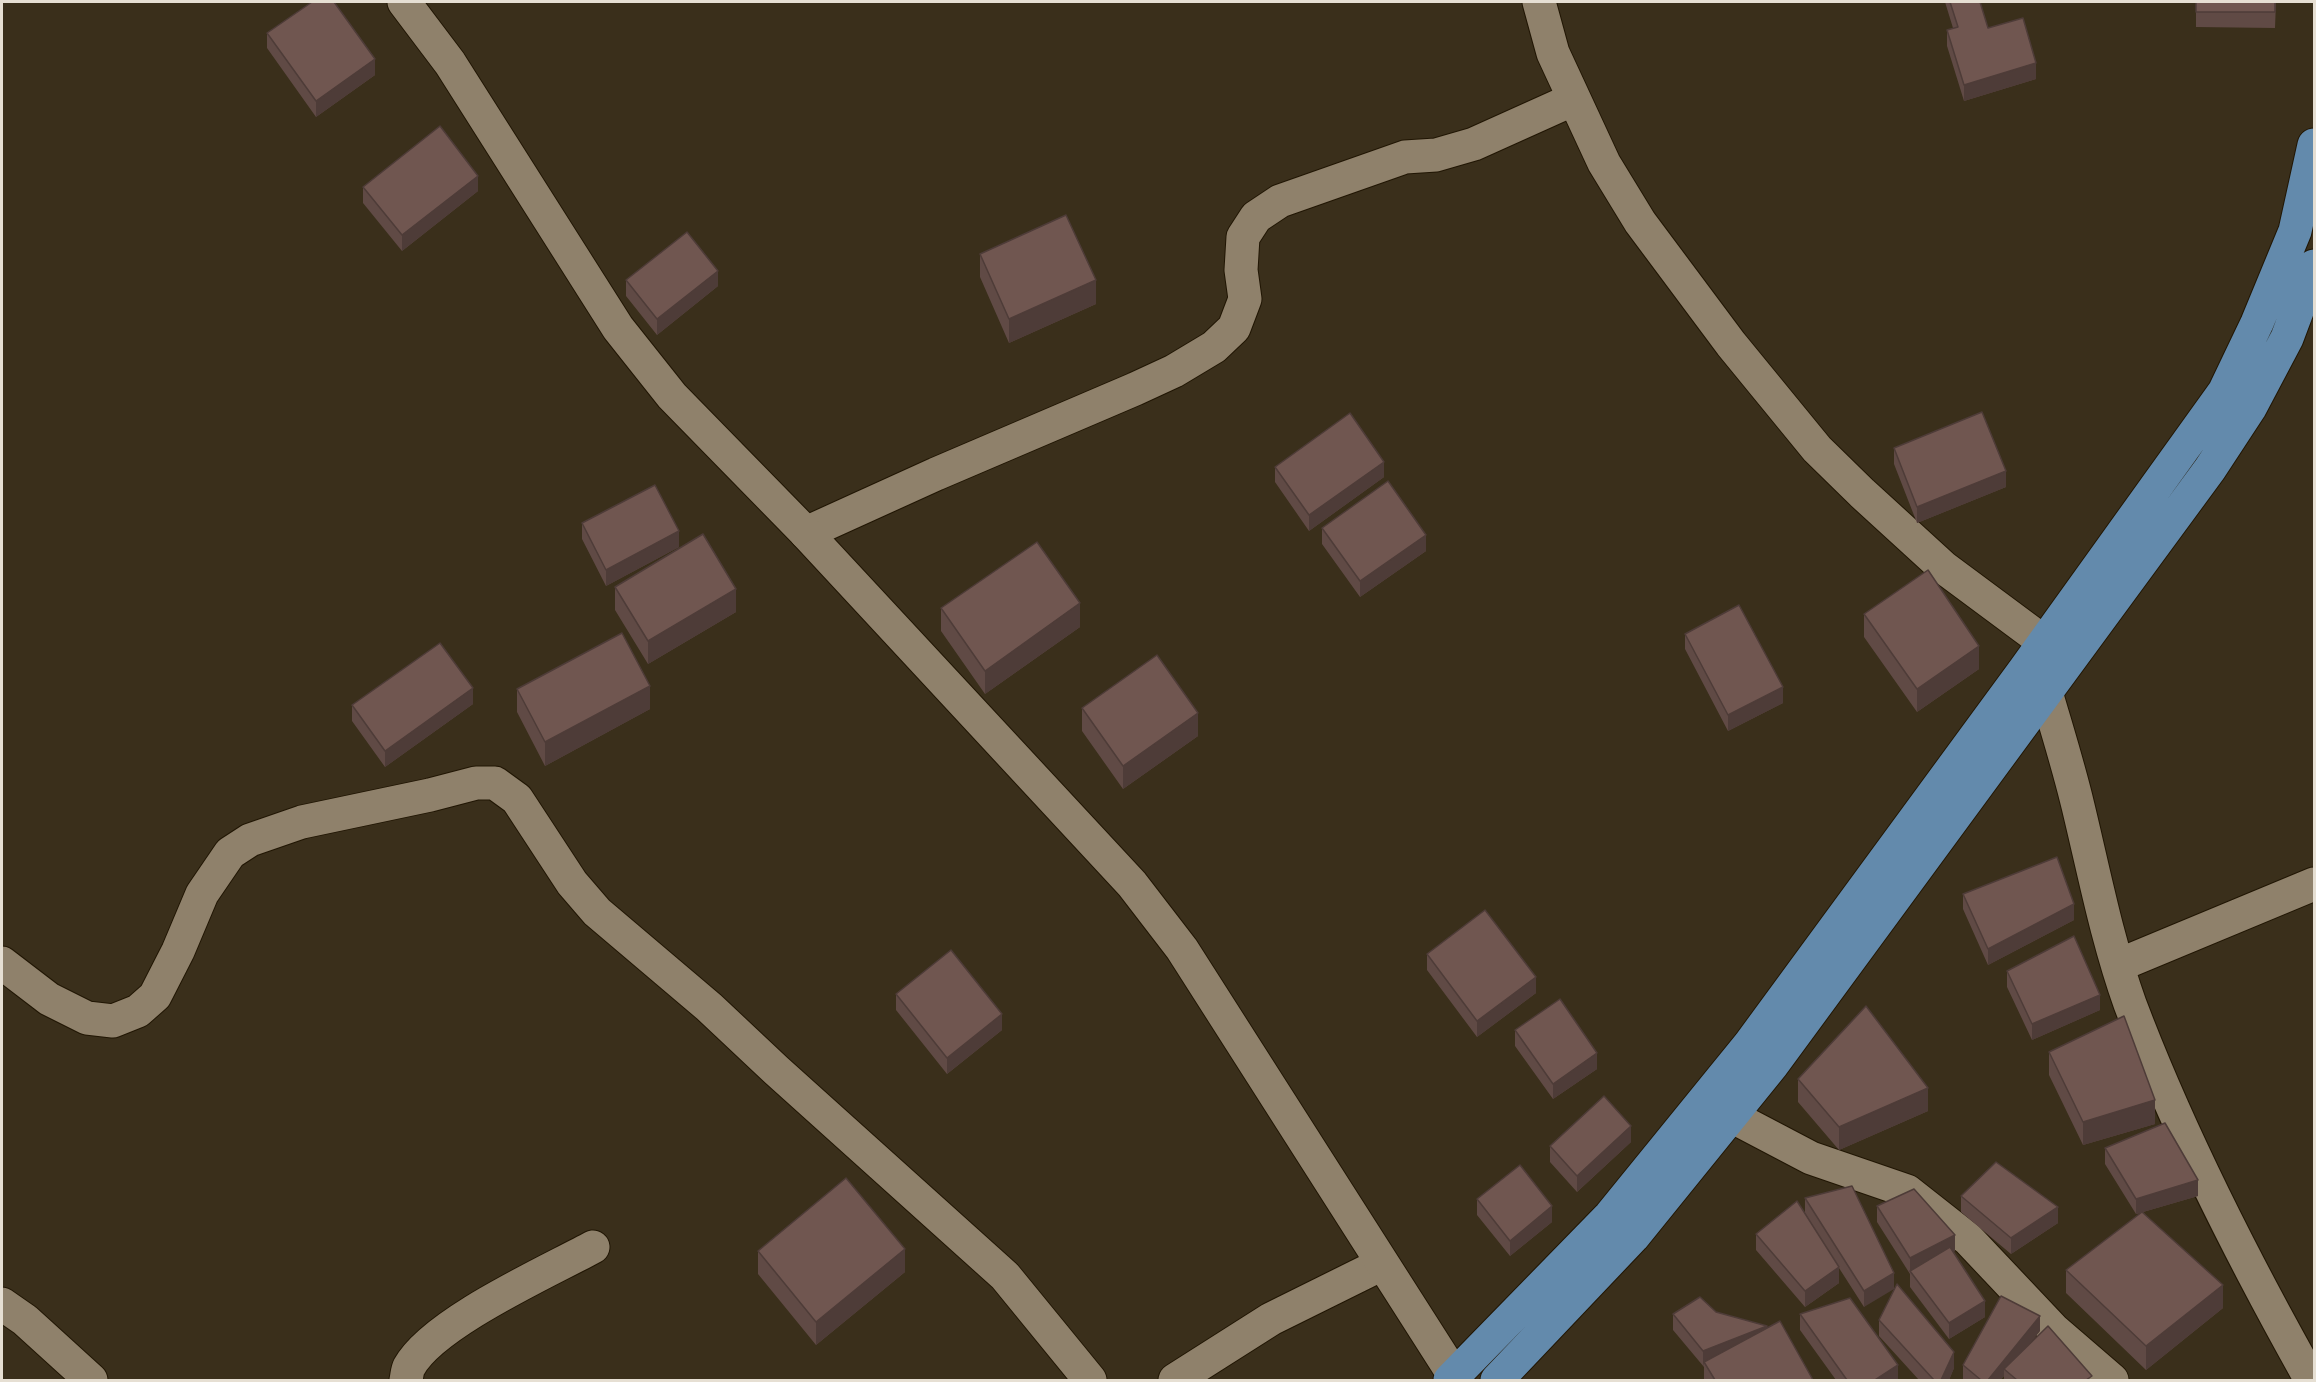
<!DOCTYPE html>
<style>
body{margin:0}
#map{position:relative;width:2316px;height:1382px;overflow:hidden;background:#3a2f1b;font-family:Cabin,sans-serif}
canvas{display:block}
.frame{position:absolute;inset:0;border:3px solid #e6dfd3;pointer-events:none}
</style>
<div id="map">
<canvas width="2316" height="1382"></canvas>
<div class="frame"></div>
</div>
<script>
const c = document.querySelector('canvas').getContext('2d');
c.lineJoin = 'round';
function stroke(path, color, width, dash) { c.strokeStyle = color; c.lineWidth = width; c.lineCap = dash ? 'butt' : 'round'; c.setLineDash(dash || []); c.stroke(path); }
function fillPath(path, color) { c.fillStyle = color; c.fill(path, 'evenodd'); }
const street = new Path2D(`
 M1539,2L1553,53L1604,163L1640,222L1731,344L1817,449L1862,493L1943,567L2044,642
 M806,533L936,474L1135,389L1174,371L1214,347L1234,328L1245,299L1241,270L1243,237L1256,217L1280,201L1405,157L1436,155L1474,144L1574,99
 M2046,692C2057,730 2069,768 2078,806C2094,872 2107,940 2130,1004C2179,1134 2243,1259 2311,1380
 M2,963L49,999L87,1018L113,1021L138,1011L155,996L178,951L202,894L230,853L250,840L302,822L430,795L476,783H495L517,799L572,883L597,912L709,1007L776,1070L1005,1276L1090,1380
 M2119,965L2314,884
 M1731,1116L1811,1158L1907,1191L1968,1239L2054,1330L2112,1380
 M2,1304L25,1320L91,1380
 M406,1380C407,1376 407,1371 409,1367C433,1323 547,1272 593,1247
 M1175,1380L1271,1319L1382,1264`);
const secondary = new Path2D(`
 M404,2L450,63L618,328L672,396L806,533L1132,884L1182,949L1457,1380`);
const primary = new Path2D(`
 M1450,1380L1610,1216L1749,1045L2025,669L2224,392L2257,323L2295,231L2314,145
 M1497,1380L1633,1237L1773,1064L2210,469L2250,408L2287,338L2314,266`);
stroke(street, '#211604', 35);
stroke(secondary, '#211604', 35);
stroke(primary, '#211604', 35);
stroke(street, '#8f816b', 33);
stroke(secondary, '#8f816b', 33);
stroke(primary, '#638aac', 33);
fillPath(new Path2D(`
 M1945,2H1980L1988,28L2036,79L1964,101L1947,46V30L1953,28Z
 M2196,2H2276L2275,28L2196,27Z
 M267,33L375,75L316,117L267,48Z
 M363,187L478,191L402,251L363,203Z
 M980,254L1096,304L1009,343L980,277Z
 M626,280L718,286L657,335L626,296Z
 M1894,448L2006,487L1917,523L1894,464Z
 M1275,467L1384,477L1309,531L1275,482Z
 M582,523L679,547L606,586L582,539Z
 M1322,528L1426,551L1360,597L1322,544Z
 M615,587L736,612L648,664L615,610Z
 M941,608L1080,627L985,694L941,631Z
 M1864,614L1979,669L1917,712L1864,637Z
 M1685,634L1783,703L1728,731L1685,649Z
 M517,689L650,709L545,766L517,712Z
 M473,704L385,767L352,721V705Z
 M1082,708L1198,736L1123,789L1082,731Z
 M1963,894L2074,920L1988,965L1963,909Z
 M1427,954L1536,993L1477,1037L1427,970Z
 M2007,971L2100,1010L2032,1040L2007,987Z
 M896,994L1002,1030L947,1074L896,1010Z
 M1515,1030L1597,1069L1553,1099L1515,1046Z
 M2049,1052L2155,1124L2083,1145L2049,1075Z
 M1798,1079L1928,1111L1839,1150L1798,1102Z
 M1631,1142L1577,1192L1550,1162V1146Z
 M2105,1148L2198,1196L2143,1212L2223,1308L2146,1370L2066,1293V1270L2141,1213L2136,1214L2105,1164Z
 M1961,1196L2058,1223L2011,1254L1961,1212Z
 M1805,1198L1894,1273L1864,1307L1839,1268V1283L1805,1307L1756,1250V1234L1827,1249L1805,1213Z
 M1477,1199L1552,1222L1510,1256L1477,1215Z
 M1877,1206L1955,1251L1953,1252L1985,1317L1949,1339L1910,1287V1274L1877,1222Z
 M758,1251L905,1272L816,1345L758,1274Z
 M1716,1312L1767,1328L1813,1380H1704V1367L1673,1330V1314Z
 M1800,1314L1898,1380H1836L1800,1330Z
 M1879,1320L1954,1368L1949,1380H1919L1879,1336Z
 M2040,1331L2029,1344L2092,1380H2004V1376L2000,1380H1963V1365Z`), '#604a45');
fillPath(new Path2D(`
 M375,59V75L316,117V101Z
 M2036,63V79L1964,101V85Z
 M478,176V191L402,251V235Z
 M718,271V286L657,335V319Z
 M1096,280V304L1009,343V319Z
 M1384,462V477L1309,531V515Z
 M2006,471V487L1917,523V507Z
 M679,531V547L606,586V570Z
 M1426,535V551L1360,597V581Z
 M736,589V612L648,664V641Z
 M1080,603V627L985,694V671Z
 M1979,646V669L1917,712V689Z
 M650,686V709L545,766V742Z
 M1783,687V703L1728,731V715Z
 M473,688V704L385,767V751Z
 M1198,713V736L1123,789V766Z
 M2074,904V920L1988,965V949Z
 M1536,977V993L1477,1037V1021Z
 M2100,995V1010L2032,1040V1024Z
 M1002,1014V1030L947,1074V1058Z
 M1597,1053V1069L1553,1099V1084Z
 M1928,1088V1111L1839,1150V1127Z
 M2155,1100V1124L2083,1145V1122Z
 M1631,1126V1142L1577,1192V1176Z
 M2198,1180V1196L2136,1214V1199Z
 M1552,1206V1222L1510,1256V1241Z
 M2058,1207V1223L2011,1254V1238Z
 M1955,1235V1251L1911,1273L1910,1271V1258Z
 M905,1249V1272L816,1345V1322Z
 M1839,1267V1283L1805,1307V1291Z
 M1894,1273V1289L1864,1307V1291Z
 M2223,1285V1308L2146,1370V1346Z
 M1985,1301V1317L1949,1339V1323Z
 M2040,1316V1331L2007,1372L2004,1369V1376L2000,1380H1988Z
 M1767,1326V1342L1704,1362L1703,1367V1351Z
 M1954,1352V1368L1949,1380H1941Z
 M1898,1365V1380H1875Z`), '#4e3c38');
const building = new Path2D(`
 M312,2H334L375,59L316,101L267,33Z
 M1950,2H1980L1988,28L2023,18L2036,63L1964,85L1947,30L1958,27Z
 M2196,2H2275V12H2196Z
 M440,126L478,176L402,235L363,187Z
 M1066,215L1096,280L1009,319L980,254Z
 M687,232L718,271L657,319L626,280Z
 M1982,412L2006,471L1917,507L1894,448Z
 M1350,413L1384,462L1309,515L1275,467Z
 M1388,481L1426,535L1360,581L1322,528Z
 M655,485L679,531L606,570L582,523Z
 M703,534L736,589L648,641L615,587Z
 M1037,542L1080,603L985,671L941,608Z
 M1928,570L1979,646L1917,689L1864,614Z
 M1739,605L1783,687L1728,715L1685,634Z
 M622,633L650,686L545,742L517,689Z
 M440,643L473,688L385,751L352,705Z
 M1157,655L1198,713L1123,766L1082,708Z
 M2057,857L2074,904L1988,949L1963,894Z
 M1485,910L1536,977L1477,1021L1427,954Z
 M2074,936L2100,995L2032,1024L2007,971Z
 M951,950L1002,1014L947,1058L896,994Z
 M1560,999L1597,1053L1553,1084L1515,1030Z
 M1866,1006L1928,1088L1839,1127L1798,1079Z
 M2124,1016L2155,1100L2083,1122L2049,1052Z
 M1604,1096L1631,1126L1577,1176L1550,1146Z
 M2165,1123L2198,1180L2136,1199L2105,1148Z
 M1996,1162L2058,1207L2011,1238L1961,1196Z
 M1520,1165L1552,1206L1510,1241L1477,1199Z
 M846,1178L905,1249L816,1322L758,1251Z
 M1852,1186L1894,1273L1864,1291L1805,1198Z
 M1914,1189L1955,1235L1910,1258L1877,1206Z
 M1797,1201L1839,1267L1805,1291L1756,1234Z
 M2142,1212L2223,1285L2146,1346L2066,1270Z
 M1950,1247L1985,1301L1949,1323L1910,1271Z
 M1897,1284L1954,1352L1941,1380H1934L1879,1320Z
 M2001,1296L2040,1316L1988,1380H1981L1963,1365Z
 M1700,1297L1716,1312L1767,1326L1703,1351L1673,1314Z
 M1850,1298L1898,1365L1875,1380H1847L1800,1314Z
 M1780,1321L1813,1380H1715L1704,1362Z
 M2048,1326L2092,1376L2086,1380H2017L2004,1369Z`);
fillPath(building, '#705650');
stroke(building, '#4e3c38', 1.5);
</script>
